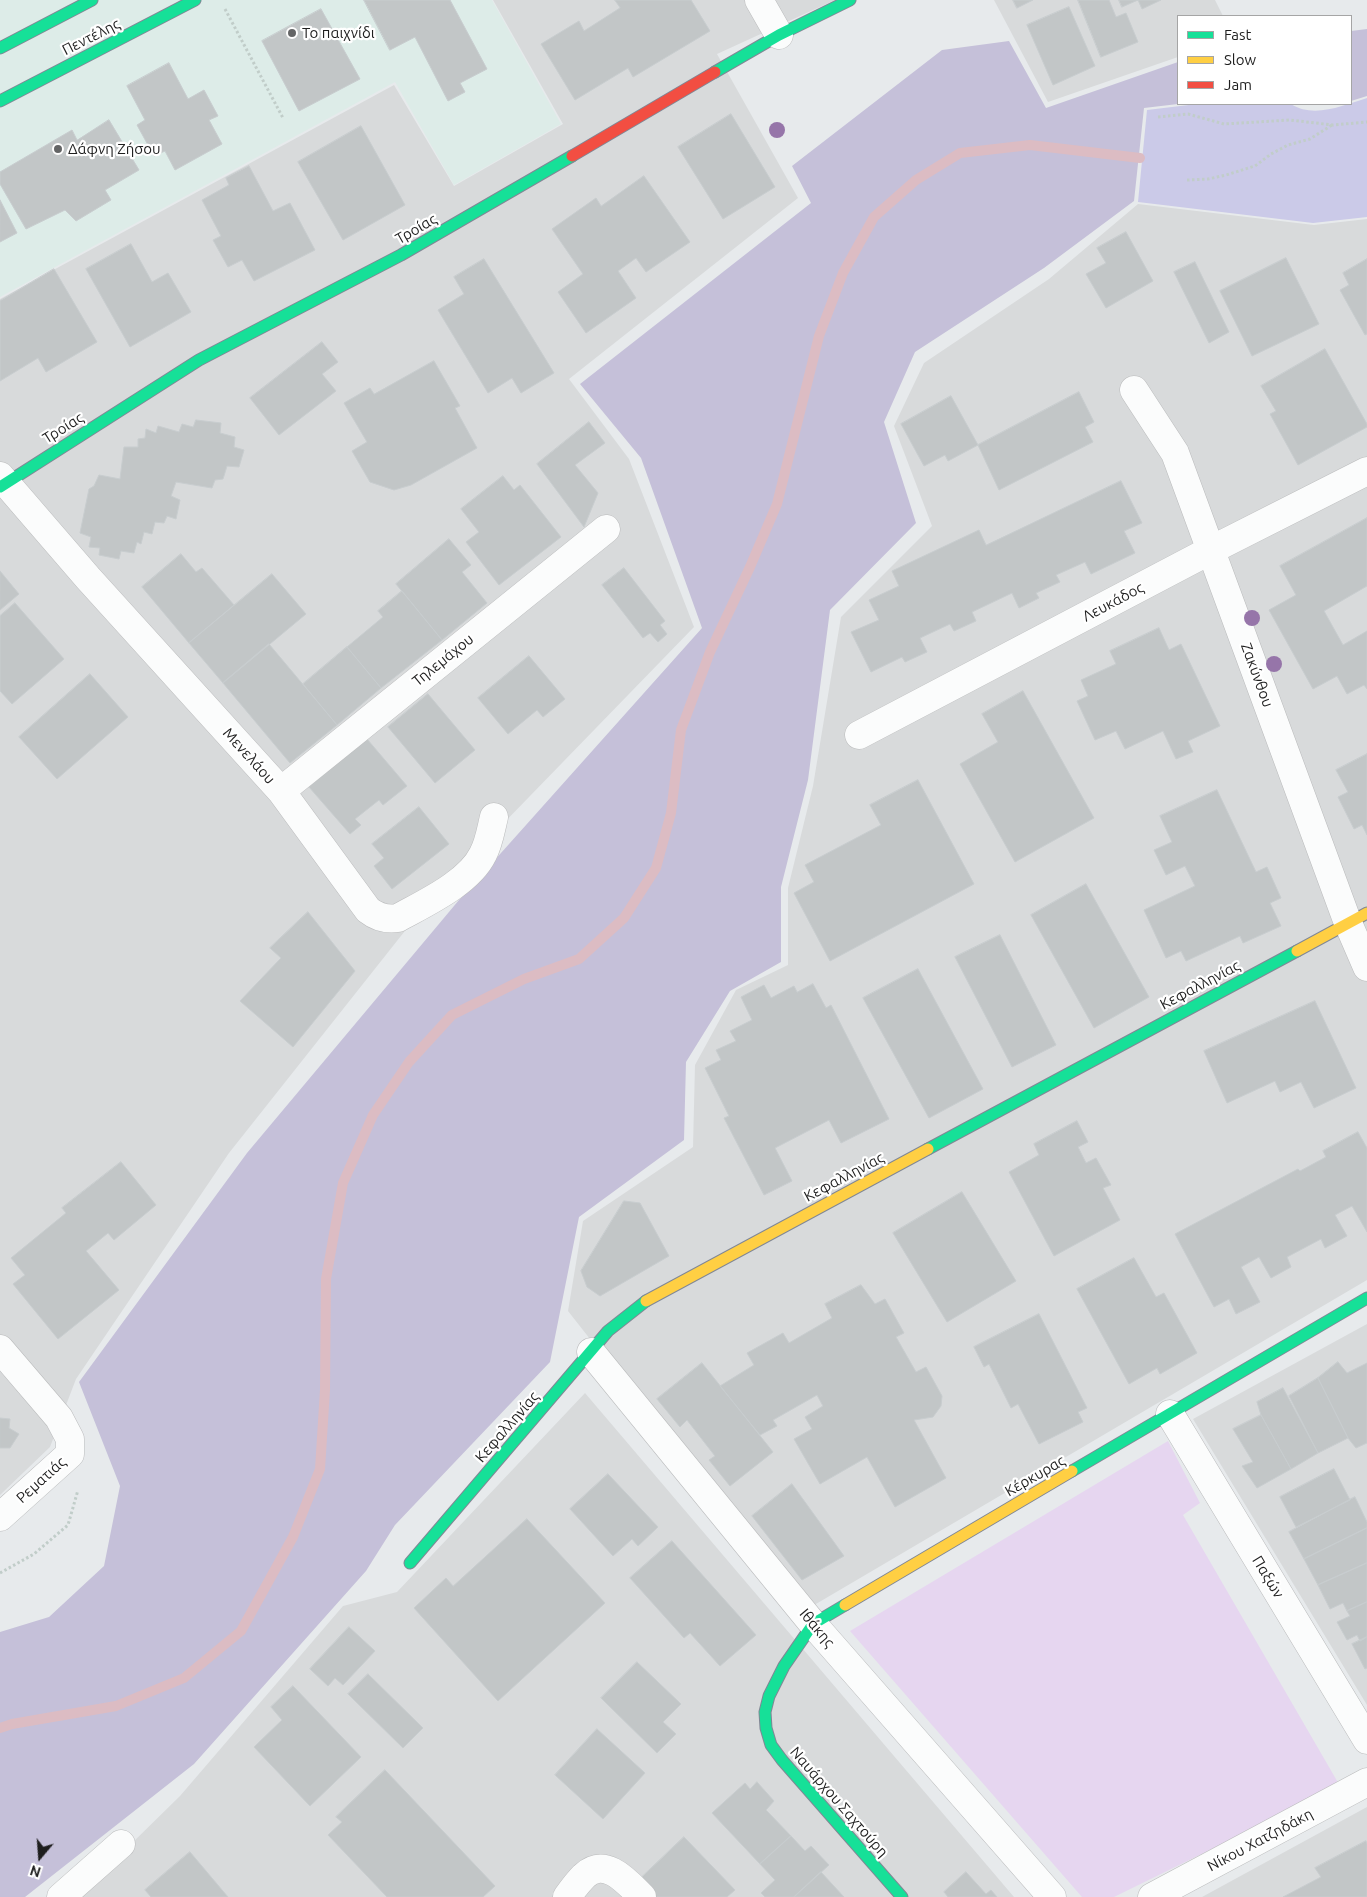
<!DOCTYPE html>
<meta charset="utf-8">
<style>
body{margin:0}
#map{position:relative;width:1367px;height:1897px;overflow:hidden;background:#e7eaec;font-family:Ubuntu,sans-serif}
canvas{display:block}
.legend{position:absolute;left:1177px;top:15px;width:175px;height:90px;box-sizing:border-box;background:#fff;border:1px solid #a5a5a5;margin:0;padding:6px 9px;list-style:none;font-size:15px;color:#1e1e1e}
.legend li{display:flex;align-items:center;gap:10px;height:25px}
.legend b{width:25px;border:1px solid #a5a5a5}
.north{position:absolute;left:15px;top:1832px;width:50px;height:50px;-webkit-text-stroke:4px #fff;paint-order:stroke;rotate:198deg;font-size:14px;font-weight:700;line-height:20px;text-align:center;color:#1e1e1e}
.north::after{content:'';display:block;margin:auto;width:18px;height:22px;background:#1e1e1e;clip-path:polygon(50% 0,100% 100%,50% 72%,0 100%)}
</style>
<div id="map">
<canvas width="1367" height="1897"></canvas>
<ul class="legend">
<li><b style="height:6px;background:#16e098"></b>Fast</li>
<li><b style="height:6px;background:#ffcf43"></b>Slow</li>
<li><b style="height:6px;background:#f24e42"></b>Jam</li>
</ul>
<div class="north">N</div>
</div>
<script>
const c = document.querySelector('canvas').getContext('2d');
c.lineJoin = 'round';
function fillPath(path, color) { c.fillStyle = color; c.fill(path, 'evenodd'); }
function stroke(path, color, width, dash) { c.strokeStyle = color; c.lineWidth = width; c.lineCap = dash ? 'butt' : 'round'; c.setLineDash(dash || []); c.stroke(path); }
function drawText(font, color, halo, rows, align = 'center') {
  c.font = font + ' Ubuntu,sans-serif'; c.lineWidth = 4.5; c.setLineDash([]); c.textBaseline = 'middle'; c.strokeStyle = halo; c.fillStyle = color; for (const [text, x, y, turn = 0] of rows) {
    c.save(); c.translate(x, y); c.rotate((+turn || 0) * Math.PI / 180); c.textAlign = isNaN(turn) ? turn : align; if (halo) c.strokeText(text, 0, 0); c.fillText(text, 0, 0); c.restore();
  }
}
fillPath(new Path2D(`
 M493,0H835L717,54L798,198L569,379L629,459L694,627L431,898L229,1153L76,1379L50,1447L0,1495V299L394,85L454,186L563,124Z
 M994,0H1215L1223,16H1178V57L1048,102Z
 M1138,204L1314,225L1367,219V1280L804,1611L568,1311L583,1221L693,1147L695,1065L736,990L788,965V888L813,786L841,617L932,526L894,426L924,363L1049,279Z
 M1367,1324V1705L1193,1419Z
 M585,1393L1014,1897H77L180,1796L343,1606L397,1592Z
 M1367,1807V1897H1202Z`), '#d8dadb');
fillPath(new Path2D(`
 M0,0H492L561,124L454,185L395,82L0,297Z`), '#ddece8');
fillPath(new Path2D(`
 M1367,98V217L1313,223L1138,202L1147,110L1197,104H1291C1314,119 1344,105 1367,98Z`), '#cbcae8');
fillPath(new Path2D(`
 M1367,29V96L1351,101V31Z
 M1009,41L1046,108L1178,62V104L1144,108L1134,201L1044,268L915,352L884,422L916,523L830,610L808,780L781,887V962L730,991L686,1062L684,1140L579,1217L550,1362L395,1525L366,1571L194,1764L25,1897H0V1632L49,1617L104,1566L120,1486L79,1382L247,1153L459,900L702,628L641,458L580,384L811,203L792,166L942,50Z`), '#c5c0d9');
fillPath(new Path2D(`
 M1168,1441L1200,1503L1183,1515L1340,1786L1114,1897H1082L850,1631Z`), '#e6d6f0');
stroke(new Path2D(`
 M0,1728L12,1724L116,1706L184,1678L241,1631L293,1537L320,1469L325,1390L326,1279L343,1183L373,1115L409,1062L452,1015L524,979L579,959L624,918L656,868L671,813L681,730L710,652L750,567L777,504L819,336L843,273L874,217L916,180L960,153L1030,145L1140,158`), '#dcbcc3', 10);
const building = new Path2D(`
 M364,0H450L487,69L460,83L465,92L448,101L415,37L390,50Z
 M615,0H691L710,31L633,77L628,68L575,100L541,44L579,21L584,31L620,8Z
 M1013,0H1033L1017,8Z
 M1078,0H1109L1116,17L1126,13L1138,42L1101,57Z
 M1119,0H1161L1142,9L1138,0L1122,7Z
 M1069,7L1095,66L1053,85L1027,25Z
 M321,9L360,79L299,111L262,41Z
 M169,63L188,99L204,90L218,116L209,120L222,144L175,170L165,151L154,156L137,125L145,120L127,86Z
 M731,114L775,187L723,219L678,147Z
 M109,120L139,170L105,190L111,200L76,221L65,210L26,229L0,184V172L72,130L77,140Z
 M361,126L405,205L343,240L298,162Z
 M249,166L273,211L290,203L315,250L254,281L242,260L228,267L213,240L221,236L202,200L229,185L226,178Z
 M644,176L690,242L646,272L636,258L618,271L636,298L586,333L558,292L583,274L552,229L596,198L601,206Z
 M0,200L17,233L0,242Z
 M1126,232L1153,281L1106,308L1086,274L1106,263L1097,248Z
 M131,244L152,282L168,273L191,312L130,347L86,269Z
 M1286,258L1319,324L1252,356L1220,291Z
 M484,259L554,373L521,393L512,378L488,393L438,310L464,294L454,277Z
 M1367,259V334L1365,335L1340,290L1349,285L1343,273Z
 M1195,262L1229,332L1209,343L1174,272Z
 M54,269L97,342L46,372L38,358L0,381V301Z
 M322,342L338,362L322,374L336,391L279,435L250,398Z
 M1325,349L1367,424V427L1298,465L1270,414L1276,411L1261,386Z
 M434,361L460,406L455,408L477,448L411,485L394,490L370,482L352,451L367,442L344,403L370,388L374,394Z
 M1079,392L1094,422L1085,427L1093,442L999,490L978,445Z
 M951,396L978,445L948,461L945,455L924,466L901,424Z
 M196,420L221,423L220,433L235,437L234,447L244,450L239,467L227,466L223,479L215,480L212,488L176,482L171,496L180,500L176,519L167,516L164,523L155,522L152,534L144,532L141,544L137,542L134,553L121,551L119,559L99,555L100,548L89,547L91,537L80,533L89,489L94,486L99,475L120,479L124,447H138V439L145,438L146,429L156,433L158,426L179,432L182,424L193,427Z
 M589,422L605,443L575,465L598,493L584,527L537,464Z
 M503,476L514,490L520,485L561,537L499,585L466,542L479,532L461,509Z
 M1121,481L1142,523L1124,531L1135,553L1091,574L1085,562L1056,575L1060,582L1036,593L1039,598L1019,608L1012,593L972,612L976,621L954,631L950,624L920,638L927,652L905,662L902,657L871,672L851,632L879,620L869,600L899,586L892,571L979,530L986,545Z
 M1367,518V586L1324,611L1343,645L1367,631V689L1364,685L1347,694L1337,676L1313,689L1269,610L1296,595L1280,566Z
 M449,539L471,565L462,572L487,603L442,640L396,584Z
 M181,554L196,572L202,568L234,605L189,643L142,587Z
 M624,568L665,621L660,625L667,634L658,642L650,633L643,638L602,585Z
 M0,571L19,594L0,610Z
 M272,574L306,614L223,683L189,643Z
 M402,591L442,640L381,688L347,647L383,617L378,611Z
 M15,603L64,659L12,704L0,691V616Z
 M1159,628L1169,650L1181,644L1220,726L1188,741L1193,752L1176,759L1163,731L1125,749L1116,731L1095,740L1077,701L1088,696L1081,680L1116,664L1110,651Z
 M269,644L337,725L290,763L223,683Z
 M347,647L381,688L337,725L303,684Z
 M529,656L565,699L543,717L537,710L508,734L478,698Z
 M90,674L128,717L57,779L19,737Z
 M1023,691L1094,818L1015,862L960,764L998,742L982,714Z
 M428,694L475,750L435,783L388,727Z
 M367,739L407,786L383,805L379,800L355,819L361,825L350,834L309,787Z
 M1367,754V835L1362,825L1354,829L1338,797L1348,792L1336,770Z
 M918,780L974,884L830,961L794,893L814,882L805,865L881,825L870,805Z
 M1217,790L1256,872L1267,867L1281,898L1270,903L1281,926L1243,943L1240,936L1186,961L1181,951L1166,958L1144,910L1195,886L1185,866L1166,875L1154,850L1172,842L1160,816Z
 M419,807L449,844L392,889L374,866L384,858L372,844Z
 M1086,884L1149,997L1094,1028L1031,915Z
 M308,912L355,971L293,1047L240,1001L281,958L270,948Z
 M1000,935L1056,1045L1012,1067L955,957Z
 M918,969L983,1089L929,1118L863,998Z
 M813,984L826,1008L831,1005L889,1119L841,1143L829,1120L775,1148L792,1181L764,1195L724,1118L729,1116L705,1068L721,1060L716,1050L736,1041L730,1031L752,1020L741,997L764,985L771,998L794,986L797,992Z
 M1315,1001L1356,1088L1314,1108L1301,1082L1280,1092L1275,1081L1227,1103L1204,1051Z
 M1077,1121L1088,1142L1078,1147L1086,1163L1096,1158L1111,1185L1103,1188L1120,1220L1054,1256L1009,1172L1039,1155L1034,1144Z
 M1358,1132L1367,1148V1232L1352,1206L1335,1215L1347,1236L1325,1248L1321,1239L1287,1257L1291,1267L1271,1278L1259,1257L1241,1267L1260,1302L1236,1314L1229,1299L1214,1307L1175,1234L1298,1169L1300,1171L1326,1157L1323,1151Z
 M121,1162L156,1205L114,1240L108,1233L86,1251L119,1290L58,1339L13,1284L25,1275L11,1258L66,1213L62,1208Z
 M962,1192L1016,1281L947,1322L893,1233Z
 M624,1201L640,1203L669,1256L600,1296L587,1287L581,1271Z
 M1134,1258L1156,1297L1164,1293L1197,1353L1160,1374L1157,1368L1129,1384L1077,1289Z
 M861,1285L875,1304L885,1299L904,1333L896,1337L916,1372L926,1367L942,1396L941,1406L933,1417L914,1420L946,1478L895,1507L867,1457L820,1484L794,1439L812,1429L805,1417L823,1406L817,1395L773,1420L777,1426L760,1435L720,1386L754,1365L747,1353L783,1333L789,1343L832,1318L825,1304Z
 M1039,1314L1087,1408L1078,1412L1083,1422L1039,1444L1018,1404L1011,1408L989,1364L984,1367L974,1347Z
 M1338,1362L1347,1373L1367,1363V1443L1356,1448L1348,1438L1318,1378Z
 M702,1363L773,1452L730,1486L709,1460L715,1456L687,1420L680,1427L657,1399Z
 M1318,1378L1348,1438L1318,1453L1289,1396Z
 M1283,1388L1318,1453L1291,1469L1261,1415L1257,1402Z
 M1261,1415L1291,1469L1257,1488L1242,1466L1253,1462L1233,1429Z
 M0,1418L10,1419L9,1428L19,1434L10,1448H0Z
 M1334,1469L1350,1500L1296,1527L1280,1497Z
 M608,1474L658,1527L638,1546L632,1539L613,1556L570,1509Z
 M792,1484L844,1556L802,1580L752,1516Z
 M1355,1497L1367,1522V1528L1304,1559L1289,1532Z
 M527,1519L605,1603L498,1701L414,1608L446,1578L453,1586Z
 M1367,1528V1563L1318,1585L1304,1559Z
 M672,1541L756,1635L720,1666L690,1633L684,1638L630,1578Z
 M1367,1563V1602L1347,1611L1343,1603L1330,1609L1318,1585Z
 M1367,1602V1637L1360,1641L1357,1635L1347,1640L1337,1622L1350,1616L1347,1611Z
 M349,1627L375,1651L343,1685L335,1678L328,1686L310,1669Z
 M1367,1637V1668L1365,1669L1352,1644Z
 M637,1662L681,1704L663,1722L676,1734L657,1753L601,1698Z
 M368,1674L423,1728L403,1748L348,1694Z
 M293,1686L361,1757L310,1806L254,1747L282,1720L271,1707Z
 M597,1729L645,1773L603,1819L555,1775Z
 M385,1770L495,1886L483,1897H387L328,1835L342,1822L336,1817Z
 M757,1782L774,1801L766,1810L791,1836L760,1864L712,1813L745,1783L750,1789Z
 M791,1836L805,1851L811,1846L829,1865L794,1897H765L761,1893L775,1880L760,1864Z
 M684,1837L735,1890L727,1897H656L639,1880Z
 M1366,1841L1367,1844V1897H1283L1321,1877L1315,1868Z
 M190,1852L228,1897H151L145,1890Z
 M821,1872L844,1897H794Z
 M966,1872L986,1894L991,1890L997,1897H948L944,1892Z`);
fillPath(building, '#c2c6c7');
stroke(building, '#c8cdcf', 1);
const street = new Path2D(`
 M759,0L779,35
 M1134,390L1175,453L1348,923L1367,967
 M0,476L88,578L281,791L368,910C377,917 386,920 398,918C425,903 469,883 483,854C489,843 491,829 494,817
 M859,735L1211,550L1367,471
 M281,791L606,529
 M0,1349L59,1418L70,1439V1454L0,1517
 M591,1352L813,1624L1052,1897
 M1170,1414L1367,1740
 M61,1897L121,1844
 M567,1897C572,1890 578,1882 584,1876C606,1856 627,1882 642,1897
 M1152,1897L1367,1782`);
const fast = new Path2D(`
 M0,48L92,0
 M715,72L779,35L850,0
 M0,101L195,0
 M0,487L199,360L401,255L572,156
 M928,1149L1297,951
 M1072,1471L1367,1298
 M410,1563L608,1331L646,1301
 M845,1605L813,1624L784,1666L769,1696L765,1712L766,1728L771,1745L782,1760L902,1897`);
const slow = new Path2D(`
 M1297,951L1367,913
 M646,1301L928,1149
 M845,1605L1072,1471`);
const jam = new Path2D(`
 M572,156L715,72`);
stroke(street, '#babbbc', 29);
stroke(fast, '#808795', 13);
stroke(slow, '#808795', 13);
stroke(jam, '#808795', 13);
stroke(new Path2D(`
 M225,9L283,118
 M1158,117L1188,114L1224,124L1290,120L1333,125L1367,122
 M1187,180L1208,179L1226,175L1255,166L1271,154L1288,145L1310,139L1332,125
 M0,1573L34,1554L68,1525L78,1490`), '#c1cdc9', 3, [2.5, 2.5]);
stroke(street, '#fbfcfc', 28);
stroke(fast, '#16e098', 11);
stroke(slow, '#ffcf43', 11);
stroke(jam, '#f24e42', 11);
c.fillStyle = '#9675a9';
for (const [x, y] of [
 [777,130],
 [1252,618],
 [1274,664]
]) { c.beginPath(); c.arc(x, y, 8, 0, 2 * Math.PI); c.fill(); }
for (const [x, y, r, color] of [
 [292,33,5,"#646566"],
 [58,149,5,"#646566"]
]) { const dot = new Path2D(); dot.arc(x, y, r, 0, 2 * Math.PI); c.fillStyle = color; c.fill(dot); stroke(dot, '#fff', 2); }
drawText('15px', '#1e1e1e', '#fff', [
 ["Το παιχνίδι",302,33],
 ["Δάφνη Ζήσου",68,149]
], 'left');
drawText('15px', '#1e1e1e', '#fff', [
 ["Πεντέλης",91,37,-27],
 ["Τροίας",416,229,-30],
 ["Τροίας",63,428,-32],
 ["Λευκάδος",1113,602,-28],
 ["Τηλεμάχου",443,660,-39],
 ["Ζακύνθου",1257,675,70],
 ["Μενελάου",249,756,48],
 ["Κεφαλληνίας",1200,985,-28],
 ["Κεφαλληνίας",844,1177,-28],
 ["Κεφαλληνίας",507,1427,-49],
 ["Κέρκυρας",1035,1476,-30],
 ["Ρεματιάς",41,1480,-42],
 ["Παξών",1268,1577,59],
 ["Ιθάκης",817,1628,50],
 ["Ναυάρχου Σαχτούρη",839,1802,49],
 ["Νίκου Χατζηδάκη",1260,1840,-28]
]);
</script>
